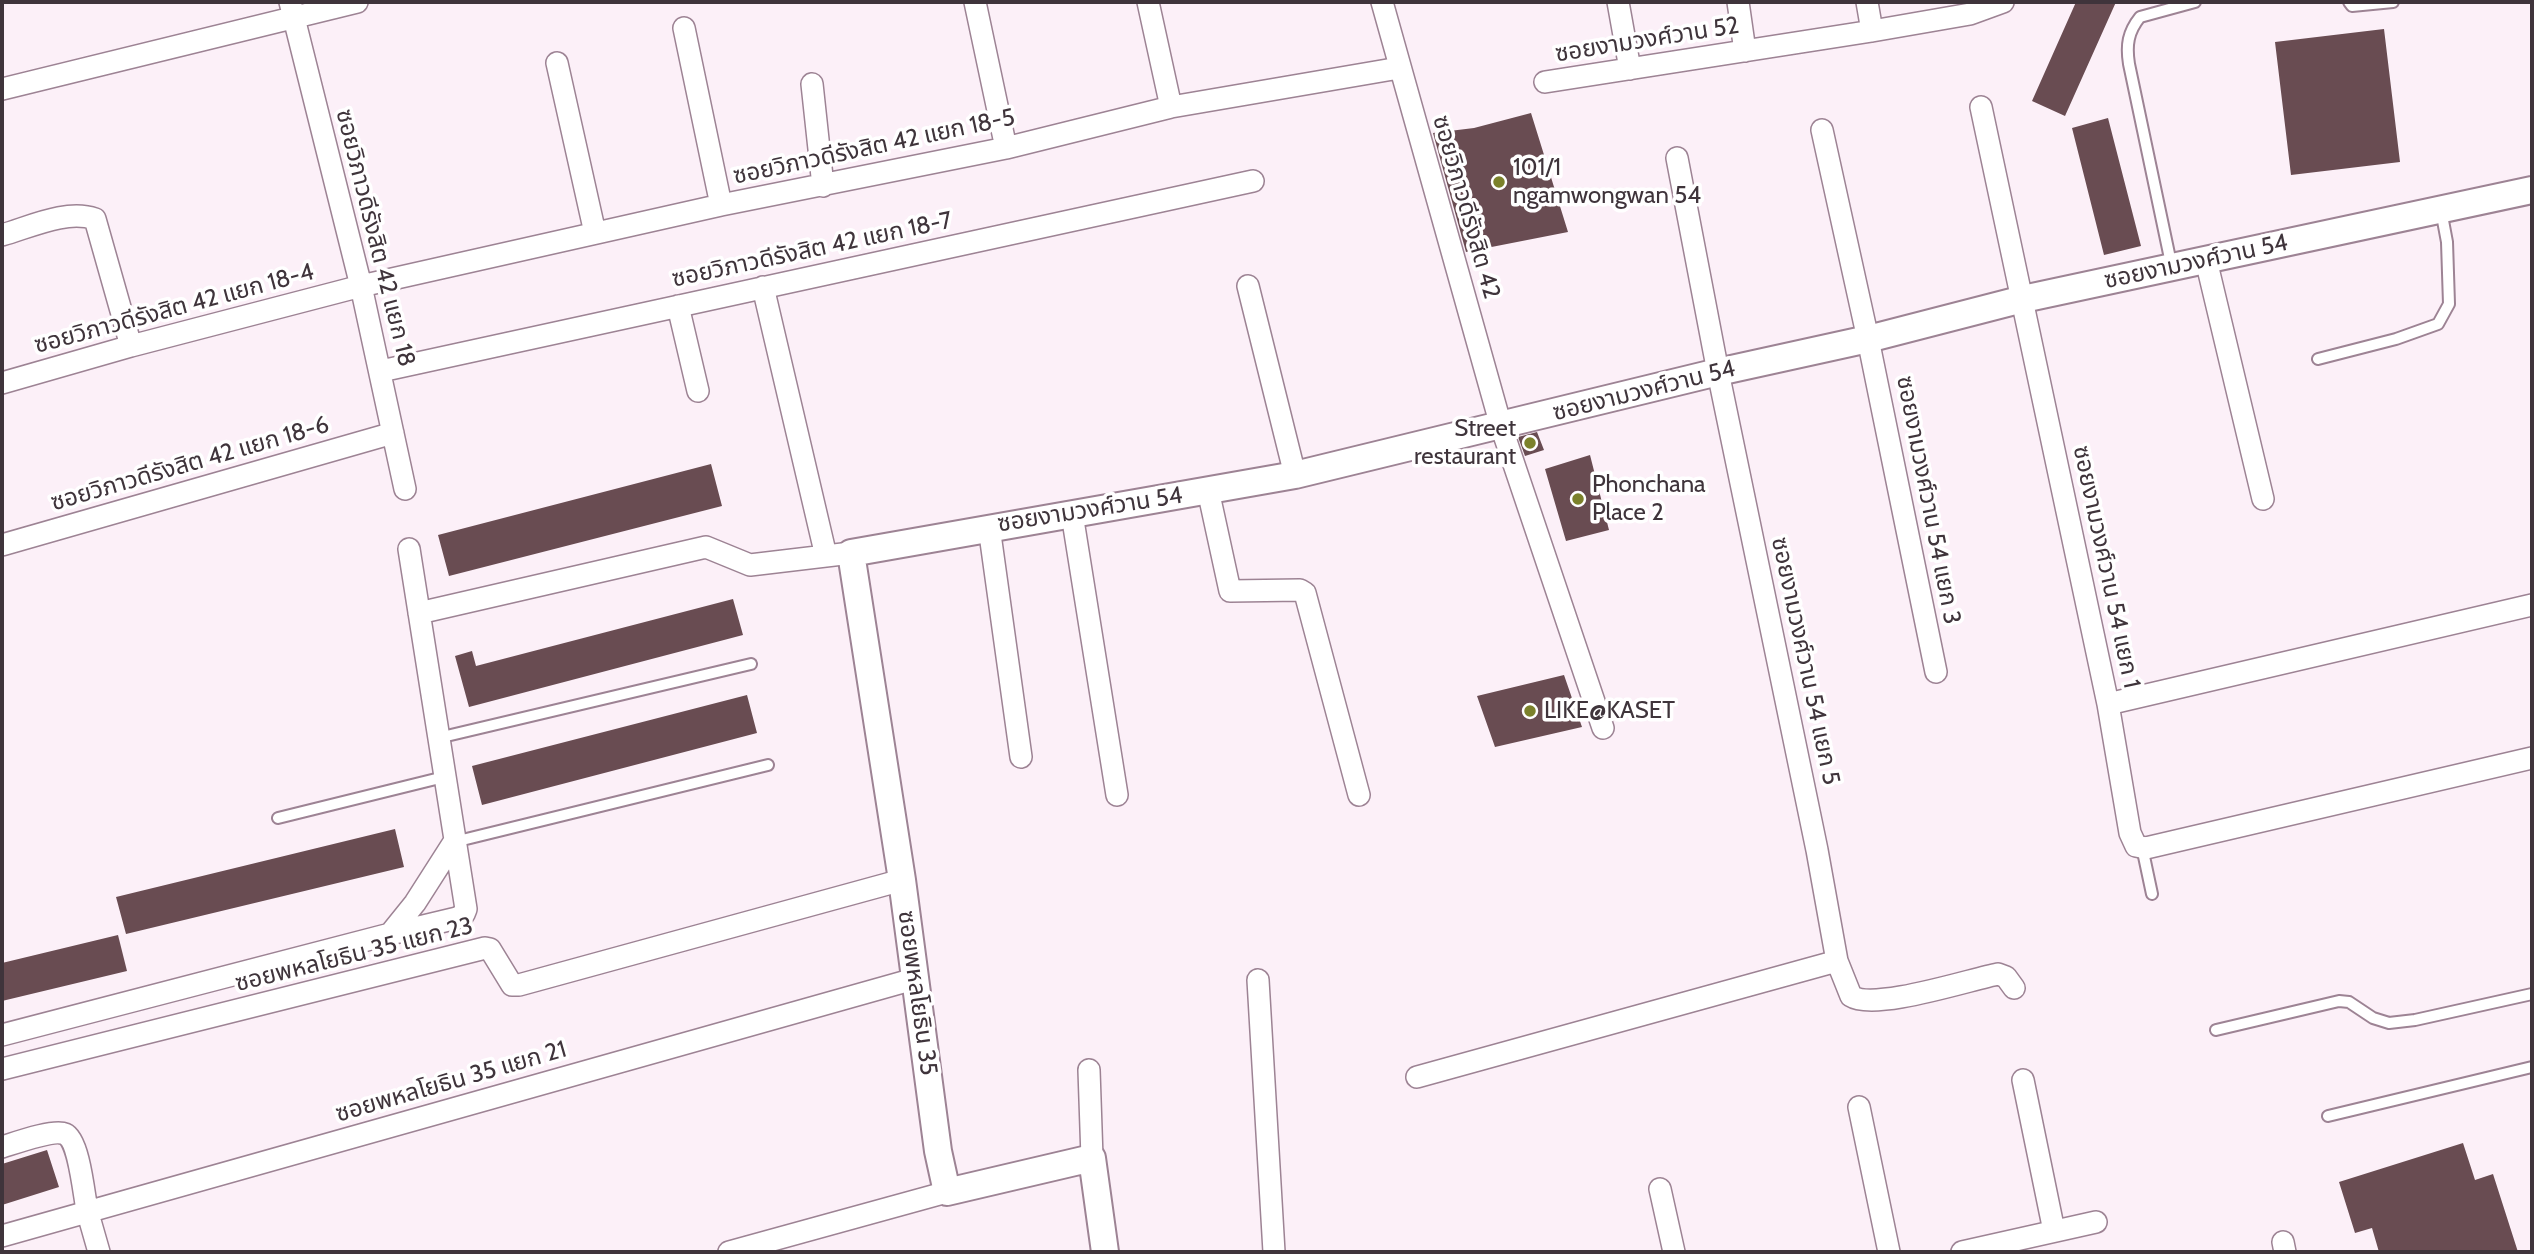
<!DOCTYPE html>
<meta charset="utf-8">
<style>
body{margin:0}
#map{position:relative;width:2534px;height:1254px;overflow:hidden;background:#fcf0f8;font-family:Cabin,sans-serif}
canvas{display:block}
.frame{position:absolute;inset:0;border:4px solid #3f343b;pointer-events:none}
</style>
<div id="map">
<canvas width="2534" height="1254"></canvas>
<div class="frame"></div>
</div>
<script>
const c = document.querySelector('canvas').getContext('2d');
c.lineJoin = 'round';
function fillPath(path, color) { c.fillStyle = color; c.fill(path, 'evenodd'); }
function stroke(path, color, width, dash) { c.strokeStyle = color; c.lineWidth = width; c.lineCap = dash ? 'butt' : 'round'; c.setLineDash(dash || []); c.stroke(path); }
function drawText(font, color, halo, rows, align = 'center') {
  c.font = font + ' Cabin,"Noto Sans Thai",sans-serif'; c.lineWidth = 7; c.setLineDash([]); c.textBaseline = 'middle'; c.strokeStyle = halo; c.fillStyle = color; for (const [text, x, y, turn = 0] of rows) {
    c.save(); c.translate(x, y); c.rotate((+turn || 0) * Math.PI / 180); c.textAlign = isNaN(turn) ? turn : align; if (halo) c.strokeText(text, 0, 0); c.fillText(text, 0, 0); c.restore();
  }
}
fillPath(new Path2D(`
 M2076,2H2116L2065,116L2032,101Z
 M2384,29L2400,162L2291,175L2275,42Z
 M1531,113L1568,232L1466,252L1433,133L1474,128Z
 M2108,118L2141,246L2104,255L2072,128Z
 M1537,432L1544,450L1525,456L1518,437Z
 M1590,455L1609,530L1566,541L1545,469Z
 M711,464L722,506L449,576L438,535Z
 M733,599L743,635L469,707L455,656L472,651L476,666Z
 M1564,675L1582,727L1495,747L1477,696Z
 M747,695L757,733L482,805L472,766Z
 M395,829L404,867L126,934L116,897Z
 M118,935L127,971L2,1001V963Z
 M2463,1143L2475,1180L2493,1174L2518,1252H2379L2372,1228L2355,1233L2339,1182Z
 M47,1150L59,1187L2,1205V1164Z`), '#694c52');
const service = new Path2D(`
 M2349,2L2352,6L2393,2
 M2172,268L2129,64C2126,45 2128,32 2140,17L2195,2
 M2318,359L2396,339L2438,324L2449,304L2447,242L2441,210
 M438,738L751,664
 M278,818L444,777
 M454,842L768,765
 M2142,847L2152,894
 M2216,1030L2339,1001L2349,1002L2373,1018L2389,1023L2415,1020L2532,994
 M2328,1116L2532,1067`);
const minor = new Path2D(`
 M290,2L361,286L405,489
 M975,2L1006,148
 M1148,2L1171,107
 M1382,2L1501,426L1603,728
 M1618,2L1630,69
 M1738,2L1745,51
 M1867,2L1872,31
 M684,28L721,205
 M557,63L595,233
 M1545,82L1872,31L1970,14L2003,2
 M812,84L823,186
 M2,89L357,2
 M1981,107L2108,704L2130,833L2136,846L2146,848L2532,758
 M1822,130L1868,339L1936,672
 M1677,158L1718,372L1817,850L1837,961L1851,996C1874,1011 1968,980 1998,974L2006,977L2014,988
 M2,235C30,227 67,209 95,219L131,346
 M2206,260L2263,499
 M1248,286L1295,475
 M763,287L826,556
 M678,306L698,391
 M381,371L1253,181
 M2,383L131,346L361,286L721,205L1006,148L1171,107L1399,68
 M1208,490L1230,591L1300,590L1305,593L1359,795
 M1072,514L1117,795
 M989,527L1021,757
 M2,545L393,433
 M419,613L706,547L750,565L851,553
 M2108,704L2532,605
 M390,934L457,918L464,914L466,909L409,549
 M1258,980L1274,1252
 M2,1035L390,934L415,903L454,842
 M2,1069L485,948L490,949L512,985H519L902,880
 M1089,1070L1092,1158
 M1417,1077L1837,961
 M2023,1080L2054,1231
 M1859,1107L1889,1252
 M2,1147C15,1143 54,1129 65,1134C79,1140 84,1195 87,1210C91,1224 95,1238 99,1252
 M1660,1189L1674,1252
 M2,1236L914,979
 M2283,1242L2285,1252
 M729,1252L947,1192
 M1962,1252L2096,1222`);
const tertiary = new Path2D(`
 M1105,1252L1092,1158L947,1192L938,1151L902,880L851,553L1295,475L1718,372L1868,339L2023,299L2532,190`);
stroke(service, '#9d8394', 14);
stroke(minor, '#9d8394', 24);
stroke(tertiary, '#9d8394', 30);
stroke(service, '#fff', 10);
stroke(minor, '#fff', 21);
stroke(tertiary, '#fff', 26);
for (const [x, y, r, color] of [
 [1499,182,7,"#7b812b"],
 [1530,443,7,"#7b812b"],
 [1578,499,7,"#7b812b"],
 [1530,711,7,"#7b812b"]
]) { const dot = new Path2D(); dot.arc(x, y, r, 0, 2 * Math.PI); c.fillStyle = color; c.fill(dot); stroke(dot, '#fff', 2.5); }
drawText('24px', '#3f343b', '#fff', [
 ["ซอยงามวงศ์วาน 52",1647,40,-9],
 ["ซอยวิภาวดีรังสิต 42 แยก 18-5",874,147,-12],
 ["ซอยวิภาวดีรังสิต 42",1466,207,74],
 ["ซอยวิภาวดีรังสิต 42 แยก 18",375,238,76],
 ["ซอยวิภาวดีรังสิต 42 แยก 18-7",812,250,-12],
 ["ซอยงามวงศ์วาน 54",2196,262,-12],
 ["ซอยวิภาวดีรังสิต 42 แยก 18-4",174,309,-15],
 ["ซอยงามวงศ์วาน 54",1644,391,-14],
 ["ซอยวิภาวดีรังสิต 42 แยก 18-6",190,464,-16],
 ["ซอยงามวงศ์วาน 54 แยก 3",1928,500,79],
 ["ซอยงามวงศ์วาน 54",1090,510,-9],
 ["ซอยงามวงศ์วาน 54 แยก 1",2106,567,78],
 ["ซอยงามวงศ์วาน 54 แยก 5",1805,661,78],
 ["ซอยพหลโยธิน 35 แยก 23",354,955,-14],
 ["ซอยพหลโยธิน 35",917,993,82],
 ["ซอยพหลโยธิน 35 แยก 21",451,1082,-16]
]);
drawText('24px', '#3f343b', '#fff', [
 ["101/1",1513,168],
 ["ngamwongwan 54",1513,196],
 ["Street",1516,429,"right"],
 ["restaurant",1516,457,"right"],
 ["Phonchana",1592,485],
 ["Place 2",1592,513],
 ["LIKE@KASET",1544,711]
], 'left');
</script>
